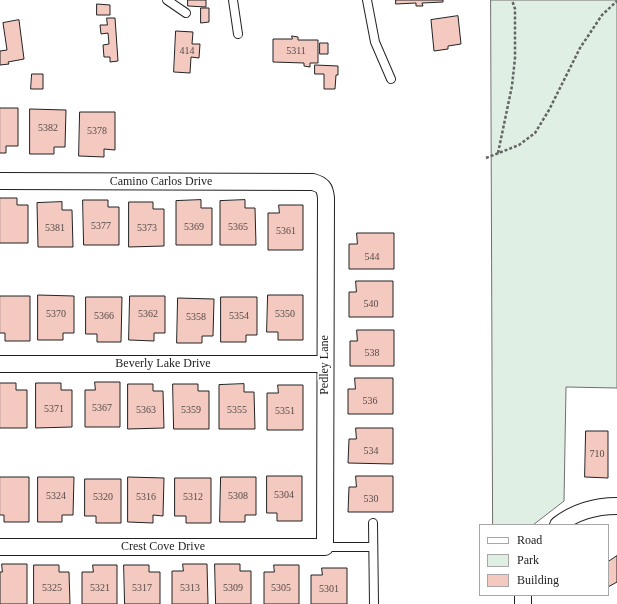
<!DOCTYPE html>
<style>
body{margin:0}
#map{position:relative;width:617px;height:604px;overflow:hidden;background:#fff;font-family:Georgia,serif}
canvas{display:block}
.legend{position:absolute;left:479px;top:524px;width:130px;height:72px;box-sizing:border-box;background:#fff;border:1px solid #a7a7a7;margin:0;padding:5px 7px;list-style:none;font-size:12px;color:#222}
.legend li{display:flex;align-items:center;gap:8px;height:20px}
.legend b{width:20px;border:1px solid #a7a7a7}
</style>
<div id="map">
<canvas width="617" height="604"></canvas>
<ul class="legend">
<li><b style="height:5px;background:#fff"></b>Road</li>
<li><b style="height:11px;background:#e0efe3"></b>Park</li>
<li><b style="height:11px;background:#f3c9c0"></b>Building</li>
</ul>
</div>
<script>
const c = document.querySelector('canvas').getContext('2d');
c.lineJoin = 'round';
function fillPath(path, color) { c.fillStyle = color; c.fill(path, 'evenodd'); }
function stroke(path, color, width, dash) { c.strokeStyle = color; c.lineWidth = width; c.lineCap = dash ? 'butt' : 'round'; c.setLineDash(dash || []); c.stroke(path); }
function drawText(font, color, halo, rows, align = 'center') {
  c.font = font + ' Georgia,serif'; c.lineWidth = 3; c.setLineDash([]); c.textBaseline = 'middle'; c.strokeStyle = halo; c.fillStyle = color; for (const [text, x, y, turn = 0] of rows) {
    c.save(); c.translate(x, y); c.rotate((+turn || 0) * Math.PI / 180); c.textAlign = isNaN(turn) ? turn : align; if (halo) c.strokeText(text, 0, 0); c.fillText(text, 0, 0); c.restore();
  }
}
const green = new Path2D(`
 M491,0H617V388L566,387L564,501L533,525H493Z`);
fillPath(green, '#e0efe3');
stroke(green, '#6f6f6f', 1);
const building = new Path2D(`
 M188,0H206V7L188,6Z
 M396,0H443V2L422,3L423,6H416V3L396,4Z
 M97,4L110,5V15H97Z
 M201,8H209V22L201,23Z
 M458,16L461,44L448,46V49L434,51L431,20Z
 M107,18H115L118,61L110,62V57H104L103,45L109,44L108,33L101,34L100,25H107Z
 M19,20L24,59L8,62L9,64L0,65V51L7,50L3,23Z
 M176,31L193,32L192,44H200L199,58L191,57L190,73L174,72Z
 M292,36L298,37V40H318V63H310V67L304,66V63L273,62V39H292Z
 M320,43H328V54H320Z
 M315,65L338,66V75H336L335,89H324V74H315Z
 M32,74H43V89H31Z
 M0,108H18V146H6V153H0Z
 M30,109L66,110L65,147H54V154H30Z
 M80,112H115V150L104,149V157L79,156Z
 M0,198H17V205H28V243H0Z
 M83,200H108V207H119V245H84Z
 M201,200V208H212V245H176V201Z
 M245,200V208H255L256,245H220V201Z
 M62,202V210H72L73,247H38L37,203Z
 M129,202H153V209H164V246L129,247Z
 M279,205H303V250H268V213H279Z
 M357,233H394V269H349V244H357Z
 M356,281H393V317H349V292H356Z
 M38,295L74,296V333H63V340H38Z
 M268,295H303V340H278V332H267Z
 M0,296H30V341H5V333H0Z
 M130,296H165V333H154V341L129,340Z
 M86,297H122L121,342H97V334H86Z
 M221,297H257V335H246V342H221Z
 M178,298L214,299L213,336H202V343H177Z
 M357,330H394V366H350V341H357Z
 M355,378H393V414H348V389H355Z
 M95,382H120V427H85V390H95Z
 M0,383H16V390H27V428H0Z
 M36,383H61V390H72V427L36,428Z
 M128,384H153V391H163L164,428L128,429Z
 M173,384H198V391H209V429H174Z
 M244,384V392H254L255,429H219V385Z
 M278,385H303V430H267V393H278Z
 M356,428H393V464L348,463L349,439H356Z
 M586,431H608V478L585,477Z
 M267,476H302V521H277V513H267Z
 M356,476H393V512H348L349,487H356Z
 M0,477H29V522H4V515H0Z
 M38,477H74L73,515H62V522H38Z
 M128,477L164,478L163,516L153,515V523L128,522Z
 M221,477H256V515H245V522H220Z
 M175,478H211V523H186V516H175Z
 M85,479H121V523H96V516H85Z
 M617,556V582L608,587V562Z
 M2,564H27V604H0V572H2Z
 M183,564H207L208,604H172V571H183Z
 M215,564H240V571H251V604H216Z
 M34,565H59V572H69L70,604H34Z
 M93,565H117V604H82V572H93Z
 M124,565H149V572H160V604H125Z
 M274,565H299V604H264V572H274Z
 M322,568H347V604H311V575H322Z`);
fillPath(building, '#f3c9c0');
stroke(building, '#222', 1);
const lane = new Path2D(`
 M167,0L186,13
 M233,0L238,34
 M367,0L375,42L391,79
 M373,523L374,604
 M325,547H373`);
const street = new Path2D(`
 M0,181L313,182C323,185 325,188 326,198L325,547H0
 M0,364H325
 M558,525C575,512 595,506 617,506
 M523,604V595`);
stroke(lane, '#222', 10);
stroke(street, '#222', 18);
stroke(new Path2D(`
 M498,153L512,86L515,58V9L512,0
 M486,158L519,145L535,133L549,110L580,48L602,15L617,1`), '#646464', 2.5, [3, 2]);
stroke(lane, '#fff', 8);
stroke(street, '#fff', 16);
drawText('10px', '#564c4a', null, [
 ["414",187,51],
 ["5311",296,51],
 ["5382",48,128],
 ["5378",97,131],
 ["5377",101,226],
 ["5369",194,227],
 ["5365",238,227],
 ["5381",55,228],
 ["5373",147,228],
 ["5361",286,231],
 ["544",372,257],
 ["540",371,304],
 ["5370",56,314],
 ["5362",148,314],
 ["5350",285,314],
 ["5366",104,316],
 ["5354",239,316],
 ["5358",196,317],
 ["538",372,353],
 ["536",370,401],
 ["5367",102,408],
 ["5371",54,409],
 ["5363",146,410],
 ["5359",191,410],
 ["5355",237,410],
 ["5351",285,411],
 ["534",371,451],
 ["710",597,454],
 ["5304",284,495],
 ["5324",56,496],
 ["5308",238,496],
 ["5320",103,497],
 ["5316",146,497],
 ["5312",193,497],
 ["530",371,499],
 ["5325",52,588],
 ["5321",100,588],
 ["5317",142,588],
 ["5313",190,588],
 ["5309",233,588],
 ["5305",281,588],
 ["5301",329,589]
]);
drawText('12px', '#222', '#fff', [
 ["Camino Carlos Drive",161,182],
 ["Beverly Lake Drive",163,364],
 ["Pedley Lane",325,365,-90],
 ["Crest Cove Drive",163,547]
]);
</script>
